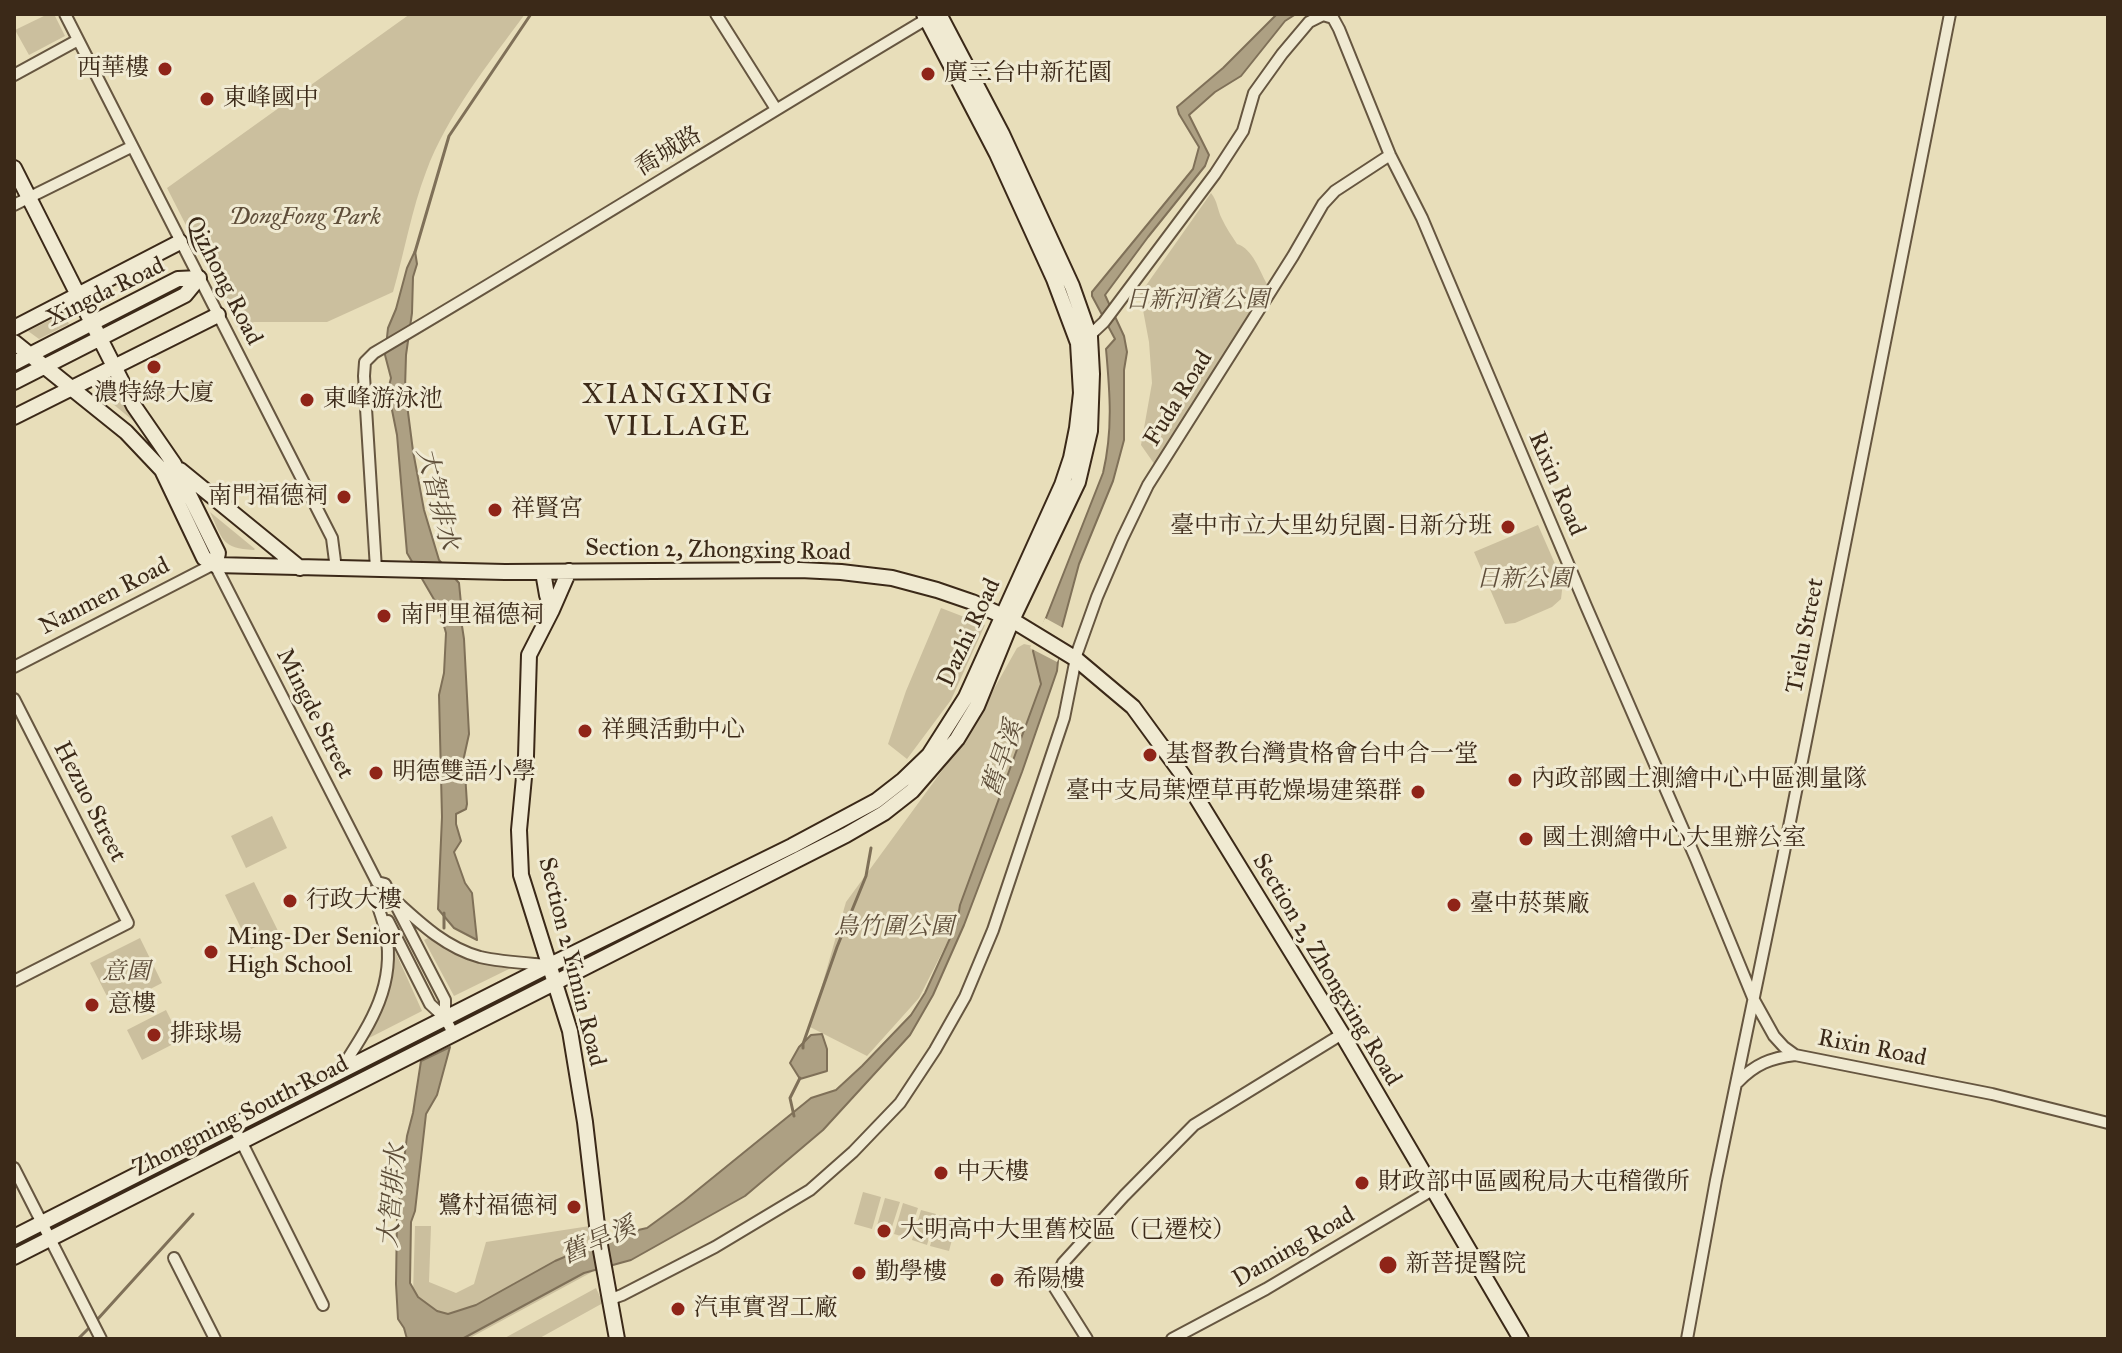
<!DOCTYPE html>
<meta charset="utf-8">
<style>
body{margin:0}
#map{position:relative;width:2122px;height:1353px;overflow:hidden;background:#e8deba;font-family:"IM FELL Great Primer",serif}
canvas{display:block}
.frame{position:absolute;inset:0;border:16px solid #3b2918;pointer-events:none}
</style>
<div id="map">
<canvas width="2122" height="1353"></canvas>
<div class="frame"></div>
</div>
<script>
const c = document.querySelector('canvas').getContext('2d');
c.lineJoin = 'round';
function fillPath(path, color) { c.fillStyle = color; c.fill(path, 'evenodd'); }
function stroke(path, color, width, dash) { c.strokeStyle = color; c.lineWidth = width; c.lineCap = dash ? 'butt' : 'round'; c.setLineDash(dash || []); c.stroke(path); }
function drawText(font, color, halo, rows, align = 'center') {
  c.font = font + ' "IM FELL Great Primer","Noto Serif TC",serif'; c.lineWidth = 6; c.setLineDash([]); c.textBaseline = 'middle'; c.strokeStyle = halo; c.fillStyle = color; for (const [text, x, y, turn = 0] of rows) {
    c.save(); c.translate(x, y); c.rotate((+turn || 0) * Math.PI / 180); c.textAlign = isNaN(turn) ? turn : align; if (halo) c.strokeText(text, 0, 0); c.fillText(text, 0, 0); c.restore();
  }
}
fillPath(new Path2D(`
 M48,14H54L65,36L29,55L15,30Z
 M410,14H525C489,63 447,115 426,172C412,208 404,254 393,292L327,322H254L239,329L167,188Z
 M1211,193C1218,202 1217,209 1222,219C1226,228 1232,236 1237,244C1253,249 1259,270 1267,284L1155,465L1141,445L1152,383L1149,342L1140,294Z
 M64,313L69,324L39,339L28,331Z
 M110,375L136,423L90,385Z
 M210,512L255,549L254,550C221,548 223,540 210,512Z
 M1538,525L1563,582L1561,599L1552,607L1515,623L1505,624L1474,552Z
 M941,608L985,625L951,700L907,759L888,744L906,691Z
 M1024,644L1033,646L1044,667L1038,700L957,923L919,998L867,1056L810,1027L846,902L968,735L1017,648Z
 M272,816L287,848L246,868L231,836Z
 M254,882L280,935L251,949L225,895Z
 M140,938L162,983L113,1008L90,963Z
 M428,938C458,956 476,964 511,968L454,996L424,940Z
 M395,951L422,1011L369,1038L388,992Z
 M166,1010L181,1040L142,1060L127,1030Z
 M863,1192L881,1197L872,1229L854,1224Z
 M885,1198L900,1202L890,1233L876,1229Z
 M903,1203L918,1208L908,1238L894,1234Z
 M921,1210L936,1214L927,1245L912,1240Z
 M939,1215L957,1220L949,1251L930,1246Z
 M415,1226H431L429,1282L456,1293L474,1284L486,1242L590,1226L592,1272L468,1339H434L413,1294Z
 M596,1288L603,1303L538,1339H503Z`), '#cbbf9e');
const water = new Path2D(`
 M1277,14H1296L1285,21L1241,76L1215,92L1189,115L1209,155L1205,166L1148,237L1105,295L1124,336L1127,352L1124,370V440L1113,481L1079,564L1061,631L1057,671L1022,772L964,925L933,995L910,1035L823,1130L745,1196L631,1260L584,1273L462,1339H407L404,1328L398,1319L396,1284L397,1217L407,1136L413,1113L421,1061L450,1047L437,1095L426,1114L415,1211L411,1222L410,1283L418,1297L437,1311L448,1314L476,1305L555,1261L616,1235L647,1228L684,1201L811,1098L836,1090L862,1066L911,1015L925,993L957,923L960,905L1041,684L1033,651L1103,473C1113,430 1110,393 1106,349L1115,339L1092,296V292L1193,169L1199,147L1179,114L1177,107L1223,68Z
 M415,251L417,264L413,277L412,313L406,355L405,389L413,451L424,510L439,560L459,583L462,614L458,622L462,626L464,639L469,734L464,757L467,804L466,809L456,814V824L461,841L454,852L465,883L472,893L477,940L454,928L438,909L442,817L439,695L444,673L446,633L439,608L407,553L397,435L388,390L391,378L385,355L388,328L396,309L407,268Z
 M822,1034L827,1049V1071L800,1079L790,1063L799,1047L811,1035Z`);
fillPath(water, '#ada083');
stroke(water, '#7f7058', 2);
fillPath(new Path2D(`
 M1045,618L1065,629L1063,650L1057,662L1030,648Z`), '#e8deba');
stroke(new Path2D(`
 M415,252L449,136L531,14
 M444,928V913
 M803,1048V1044L837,947L866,876L871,848
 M794,1116L790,1098L800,1078
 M96,1321L193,1214
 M78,1339L91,1326`), '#7f7058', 3);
const street = new Path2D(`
 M65,14L332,538L336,569
 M716,14L776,109
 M14,75L78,40
 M14,205L131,147
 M1087,338L1104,322L1215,174L1243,131L1254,93L1282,54L1309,22L1323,15L1333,18L1339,29L1390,155L1422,218L1586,606L1696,859L1754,1000L1774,1036L1784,1047L1795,1055L1992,1094L2108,1123
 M376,569L364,376L365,362L374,353C561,243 744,128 930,17
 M14,667L208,567L215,565L377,882L385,884L445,1000V1018
 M14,699L128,923L14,981
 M398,903C422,925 447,948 480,957C502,962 525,963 548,965
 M388,921L430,1004L445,1018L453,1033
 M340,1071C368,1027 396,988 386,933C383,919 377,905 373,891
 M1738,1082C1755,1064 1771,1058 1795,1055
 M234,1127L323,1305
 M14,1168L101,1339
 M174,1258L215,1339
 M611,1299L622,1295L715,1247L810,1190L853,1152L900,1103L935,1050L965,997L993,930L1064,718L1077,653L1097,597L1122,539L1148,485L1293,256L1323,204L1335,191L1390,155
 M1087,1339L1053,1285L1063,1263L1124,1196L1194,1125L1342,1034
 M1172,1339L1266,1289L1434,1189
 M1687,1339L1716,1180L1783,857L1950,14`);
const secondary = new Path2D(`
 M14,168L134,406L174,464L218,553L215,565
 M14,328L180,242
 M14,342L126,432L162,470L204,558L215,565L505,572L800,570L841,572L892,578L937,590L972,602L1012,620L1076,659L1133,707L1182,774L1342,1034L1521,1339
 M14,363L178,279L199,278
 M14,382L185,295L199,278
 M14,417L218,315
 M180,470L300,568
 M569,571L552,610L529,655L526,756L519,830L521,875L570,1031L585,1122L598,1234L617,1339
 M543,572L547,595L552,610
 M14,1237L550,965L792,846L876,801L903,780L929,755L966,697L1062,485L1071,458L1077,428L1081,393L1078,343L1054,279L997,154L924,14
 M14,1257L846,835L884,813L912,791L957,739L977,706L1012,620L1078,482L1090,431L1092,374L1090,337L1072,286L1002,134L939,14`);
stroke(street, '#665640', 14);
stroke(secondary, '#3b2918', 18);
stroke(street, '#f0ead2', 10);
stroke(secondary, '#f0ead2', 14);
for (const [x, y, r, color] of [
 [165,69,8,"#8f2418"],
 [928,74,8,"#8f2418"],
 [207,99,8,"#8f2418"],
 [154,367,8,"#8f2418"],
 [307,400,8,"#8f2418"],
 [344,497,8,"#8f2418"],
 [495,510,8,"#8f2418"],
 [1508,527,8,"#8f2418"],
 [384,616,8,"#8f2418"],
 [585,731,8,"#8f2418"],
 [1150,755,8,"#8f2418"],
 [376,773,8,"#8f2418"],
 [1515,780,8,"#8f2418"],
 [1418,792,8,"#8f2418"],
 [1526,839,8,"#8f2418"],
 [290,901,8,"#8f2418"],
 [1454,905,8,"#8f2418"],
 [211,952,8,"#8f2418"],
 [92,1005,8,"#8f2418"],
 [154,1035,8,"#8f2418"],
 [941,1173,8,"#8f2418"],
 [1362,1183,8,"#8f2418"],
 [574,1207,8,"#8f2418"],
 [884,1231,8,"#8f2418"],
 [1388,1265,10,"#8f2418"],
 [859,1273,8,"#8f2418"],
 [997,1280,8,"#8f2418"],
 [678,1309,8,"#8f2418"]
]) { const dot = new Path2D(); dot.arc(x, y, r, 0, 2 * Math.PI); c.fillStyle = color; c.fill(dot); stroke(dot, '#f0ead2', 3); }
drawText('24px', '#3b2918', '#f0ead2', [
 ["西華樓",149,69,"right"],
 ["廣三台中新花園",944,74],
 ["東峰國中",223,99],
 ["濃特綠大廈",154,394,"center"],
 ["東峰游泳池",323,400],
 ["南門福德祠",328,497,"right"],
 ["祥賢宮",511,510],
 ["臺中市立大里幼兒園-日新分班",1492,527,"right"],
 ["南門里福德祠",400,616],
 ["祥興活動中心",601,731],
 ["基督教台灣貴格會台中合一堂",1166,755],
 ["明德雙語小學",392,773],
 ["內政部國土測繪中心中區測量隊",1531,780],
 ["臺中支局葉煙草再乾燥場建築群",1402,792,"right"],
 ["國土測繪中心大里辦公室",1542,839],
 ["行政大樓",306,901],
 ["臺中菸葉廠",1470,905],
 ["Ming-Der Senior",227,938],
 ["High School",227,966],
 ["意樓",108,1005],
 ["排球場",170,1035],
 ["中天樓",957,1173],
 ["財政部中區國稅局大屯稽徵所",1378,1183],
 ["鷺村福德祠",558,1207,"right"],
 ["大明高中大里舊校區（已遷校）",900,1231],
 ["新菩提醫院",1406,1265],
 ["勤學樓",875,1273],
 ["希陽樓",1013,1280],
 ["汽車實習工廠",694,1309]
], 'left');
drawText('24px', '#3b2918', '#f0ead2', [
 ["喬城路",669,152,-31],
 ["Qizhong Road",223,281,63],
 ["Xingda Road",106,293,-26],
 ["Fuda Road",1179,399,-58],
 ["Rixin Road",1556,484,67],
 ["Section 2, Zhongxing Road",718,551,1],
 ["Nanmen Road",105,597,-27],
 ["Dazhi Road",970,633,-65],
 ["Tielu Street",1806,636,-79],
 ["Mingde Street",314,714,63],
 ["Hezuo Street",89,802,63],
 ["Section 2 Yimin Road",571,962,76],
 ["Section 2, Zhongxing Road",1326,970,59],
 ["Rixin Road",1872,1049,11],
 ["Zhongming South Road",241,1117,-27],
 ["Daming Road",1294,1248,-30]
]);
drawText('italic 24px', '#5f4e3a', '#f0ead2', [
 ["DongFong Park",305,218],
 ["日新河濱公園",1197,301],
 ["日新公園",1524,580],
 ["鳥竹圍公園",894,928],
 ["意園",126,973]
]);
drawText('italic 26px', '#5d4d38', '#f0ead2', [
 ["大智排水",436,499,76],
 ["舊旱溪",1004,759,-71],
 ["大智排水",394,1196,-85],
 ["舊旱溪",599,1242,-23]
]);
c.letterSpacing = '2px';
drawText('28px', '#3b2918', '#f0ead2', [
 ["XIANGXING",678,396],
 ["VILLAGE",678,428]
]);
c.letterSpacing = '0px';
</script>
